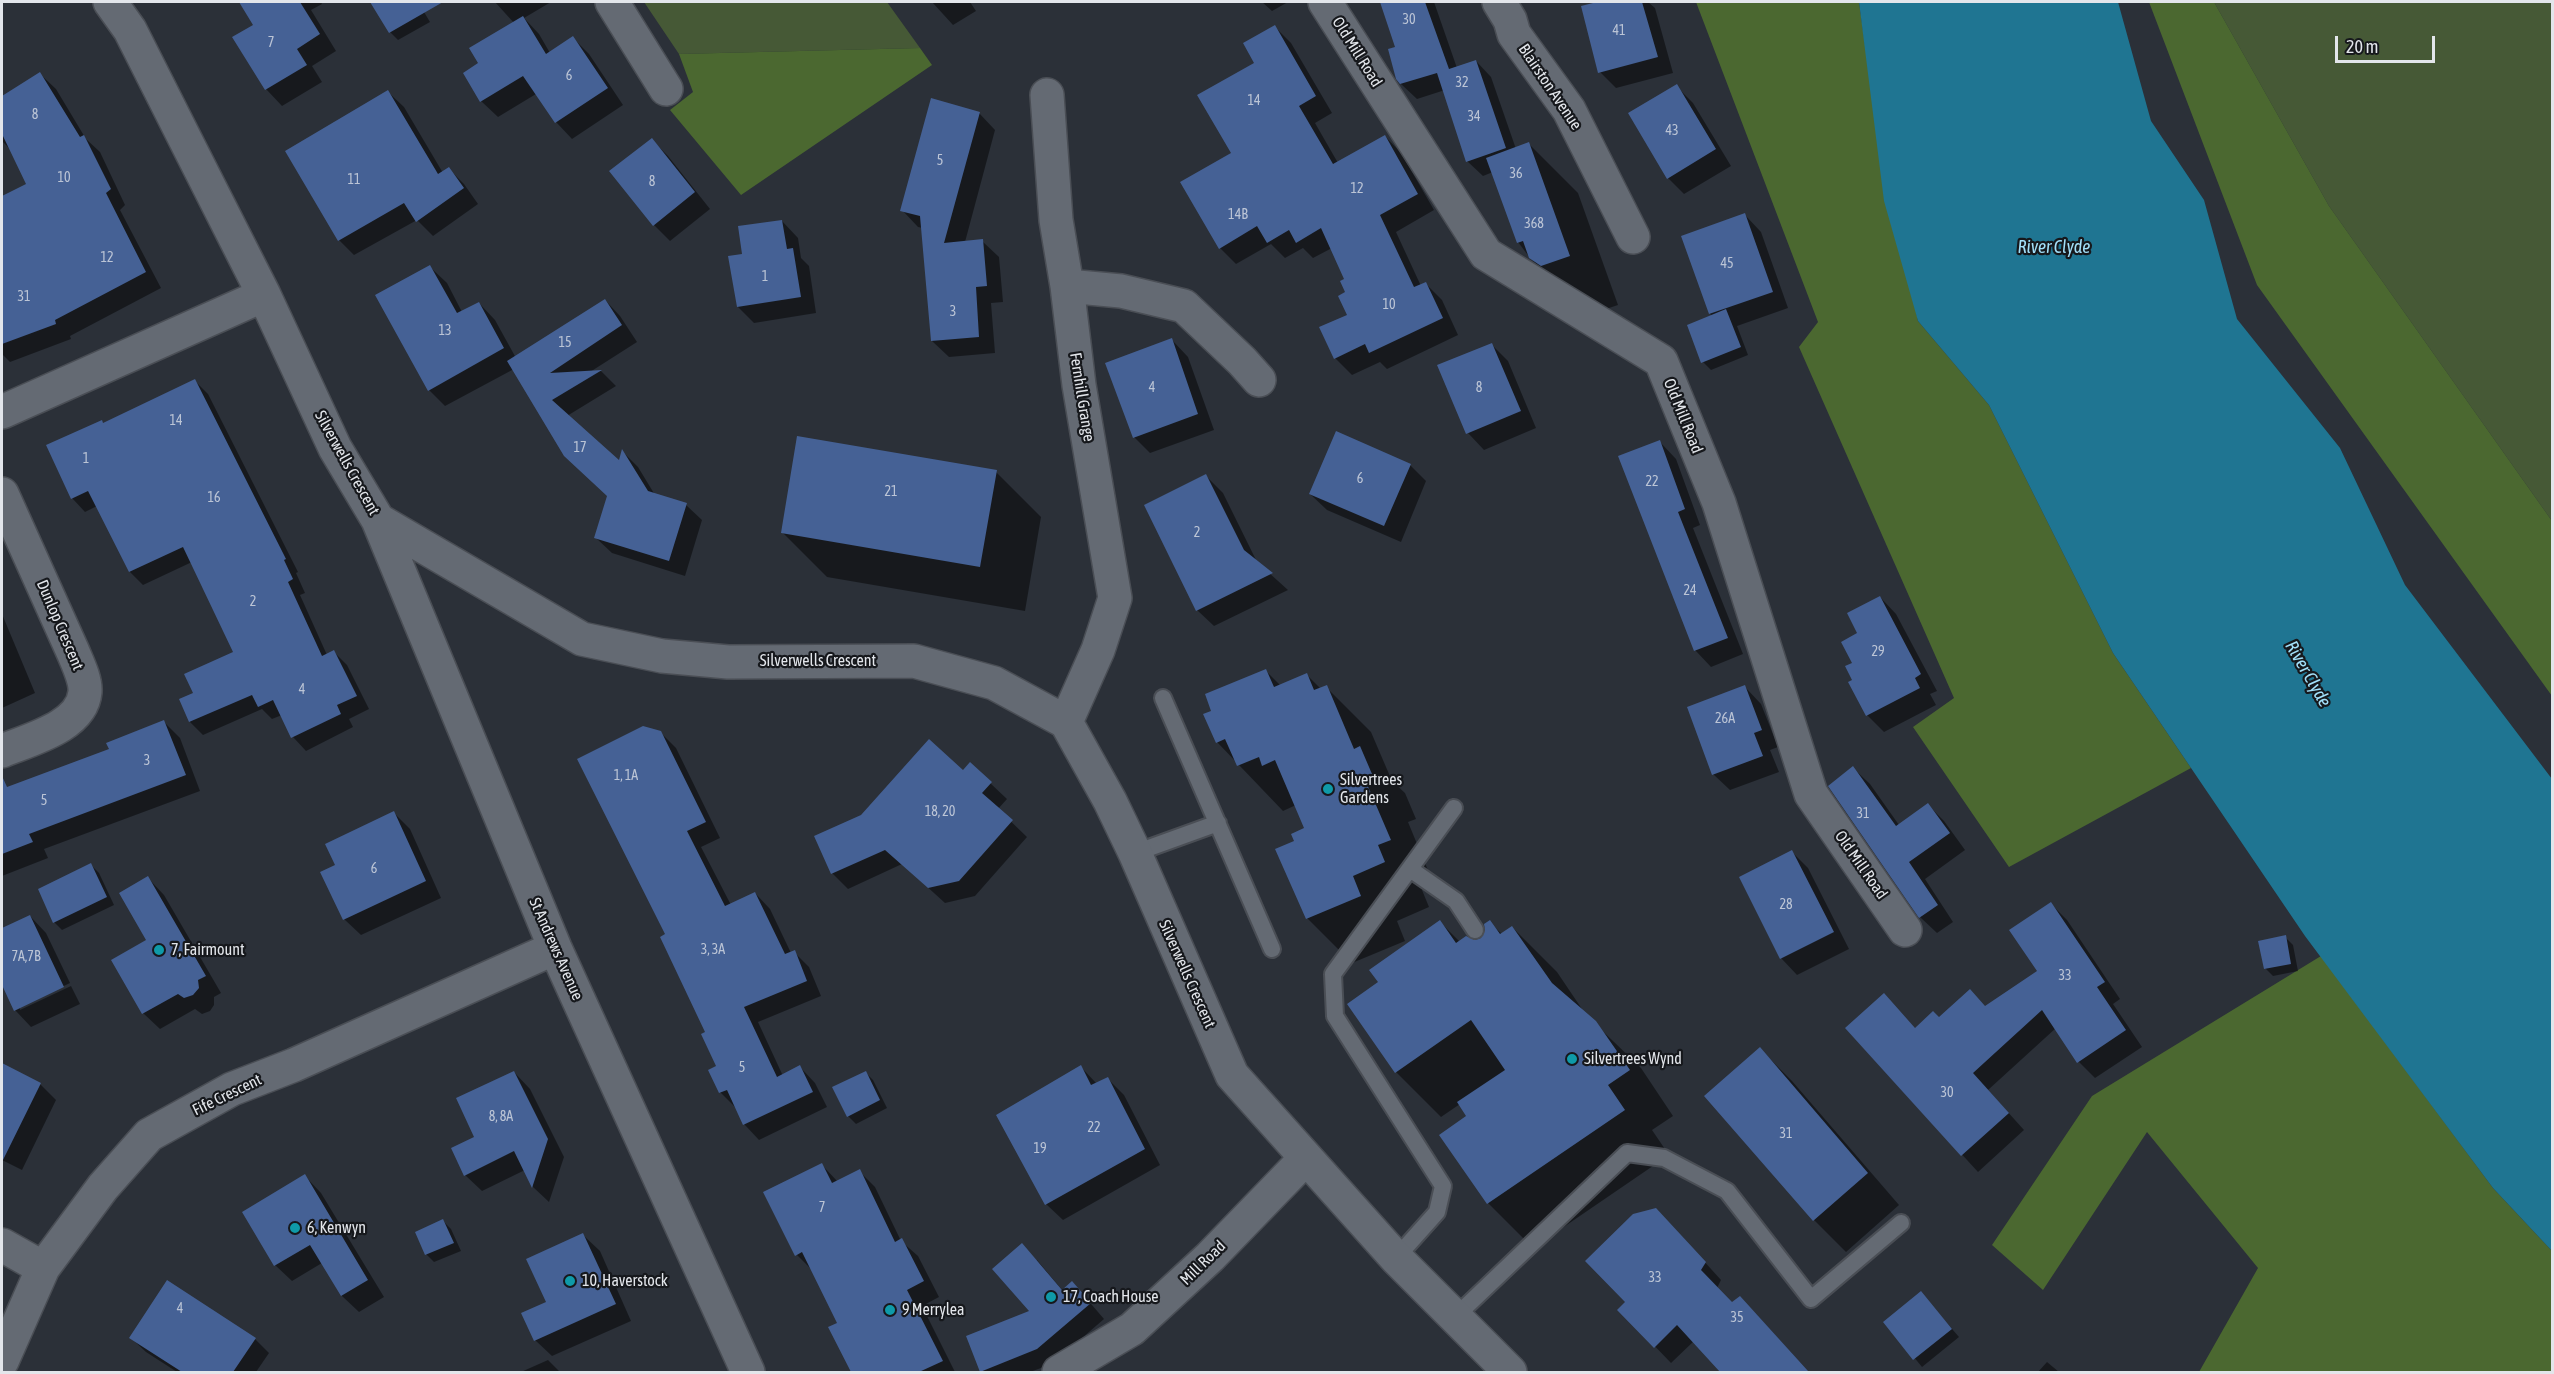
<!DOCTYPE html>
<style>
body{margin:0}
#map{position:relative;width:2554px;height:1374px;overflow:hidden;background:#2b3038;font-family:"Asap Condensed",sans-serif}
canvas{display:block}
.frame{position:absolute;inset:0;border:3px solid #e3e6eb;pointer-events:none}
.scale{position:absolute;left:2335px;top:36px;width:100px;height:27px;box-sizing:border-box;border:3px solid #e3e6eb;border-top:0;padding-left:8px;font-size:18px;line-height:21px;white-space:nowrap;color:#e3e6eb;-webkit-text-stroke:4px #16181c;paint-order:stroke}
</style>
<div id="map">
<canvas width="2554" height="1374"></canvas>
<div class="frame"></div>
<div class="scale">20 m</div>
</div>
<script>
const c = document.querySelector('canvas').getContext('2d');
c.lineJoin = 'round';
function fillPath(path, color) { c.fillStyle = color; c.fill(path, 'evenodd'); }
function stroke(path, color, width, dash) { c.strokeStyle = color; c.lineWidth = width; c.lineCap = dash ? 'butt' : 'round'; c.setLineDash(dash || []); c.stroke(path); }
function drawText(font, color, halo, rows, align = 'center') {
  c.font = font + ' "Asap Condensed",sans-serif'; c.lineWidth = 4.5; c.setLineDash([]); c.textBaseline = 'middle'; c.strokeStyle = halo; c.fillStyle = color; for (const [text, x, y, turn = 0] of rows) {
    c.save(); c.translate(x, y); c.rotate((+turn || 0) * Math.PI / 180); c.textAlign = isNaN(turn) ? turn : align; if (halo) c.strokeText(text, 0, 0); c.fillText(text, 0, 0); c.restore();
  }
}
fillPath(new Path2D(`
 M644,2H887L920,48L679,54Z
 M2214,2H2552V521L2329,206Z`), '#465936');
fillPath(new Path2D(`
 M1696,2H1859L1869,72L1918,321L1989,405L2113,653L2191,768L2009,867L1913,727L1954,698L1799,347L1818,322Z
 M2149,2H2214L2329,206L2552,521V696L2257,285Z
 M920,48L932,65L741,195L670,110L693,92L679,54Z
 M2321,956L2493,1188L2552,1251V1372H2199L2258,1268L2147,1132L2043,1290L1992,1245L2092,1096Z`), '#4b6830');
fillPath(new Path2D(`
 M1859,2H2118L2151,121L2204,200L2237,319L2340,448L2405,585L2552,779V1251L2493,1188L2305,936L2113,653L1989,405L1918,321L1884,201Z`), '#1f7592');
fillPath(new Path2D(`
 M240,2H321L322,4L311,10L336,51L312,66L322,82L282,106L266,89L255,25Z
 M372,2H418L430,22L398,40L390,32Z
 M495,2H551L524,18L539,34L550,53L573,38L589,54L623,105L572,139L556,122L536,94L498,117L481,101L480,63L514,23Z
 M932,2H970L976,11L953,25Z
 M1262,2H1288L1272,11Z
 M1381,2H1434L1457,68L1476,61L1491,77L1516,149L1529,144L1578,193L1618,305L1591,314L1580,307L1530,258L1518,242L1493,172L1483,176L1467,161L1445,90L1417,99L1401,84L1390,50L1397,48Z
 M1603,2H1648L1655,8L1673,73L1616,88L1600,72L1582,7Z
 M1275,27L1291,43L1332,113L1315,123L1338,163L1385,136L1401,153L1434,210L1396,232L1421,286L1426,284L1442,300L1458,335L1387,369L1380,362L1352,375L1335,358L1349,315L1346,280L1332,248L1313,258L1303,248L1285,258L1271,244L1236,264L1220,248L1233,153L1256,63Z
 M40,74L56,89L86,139L100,152L125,205L120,210L161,288L70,336L71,339L10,362L2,354V198L28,185L11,150L2,141V98Z
 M1676,86L1693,103L1731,166L1684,194L1668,178Z
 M388,92L404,107L443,173L449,169L464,184L478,204L433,236L417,220L354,255L339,240Z
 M979,113L995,130L965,242L982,241L999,257L1003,302L991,303L995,353L949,357L932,341L923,228L918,227L902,210Z
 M652,140L668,156L710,209L670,241L654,225Z
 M1745,215L1761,232L1788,308L1737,326L1748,355L1711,370L1703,362L1713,316L1710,314Z
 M782,221L798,238L801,258L809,266L816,313L754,323L738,307L744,255Z
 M430,267L447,283L462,312L479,303L495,320L516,358L605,300L620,316L637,342L590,372L601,371L616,386L567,416L619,463L623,452L638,467L655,495L686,505L702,520L685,576L612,553L596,538L609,497L514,369L445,406L429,390Z
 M1172,340L1188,357L1214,430L1150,453L1134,437Z
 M1491,344L1508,361L1536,428L1484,450L1468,433Z
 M195,381L208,394L298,572L296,573L305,593L300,595L327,655L334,652L347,665L369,709L349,719L353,727L306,751L293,737L282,715L272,719L262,709L203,735L190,722L195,693L235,653L192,562L143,585L130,572L97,506L85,512L72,498L104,425Z
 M1660,442L1676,459L1700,525L1693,528L1743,654L1711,667L1695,650Z
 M1410,465L1426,481L1401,542L1327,510L1310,494Z
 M996,472L1041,517L1025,611L827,577L782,532Z
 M1206,476L1223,493L1257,562L1288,590L1214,626L1197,610Z
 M1880,597L1896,614L1937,691L1930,694L1936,705L1884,732L1867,715L1854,663L1859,634Z
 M2,614L35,693L2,708Z
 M1266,671L1281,686L1307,675L1321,689L1326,687L1371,732L1392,781L1405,793L1416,819L1408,822L1434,885L1422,890L1429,907L1397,921L1405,941L1352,963L1307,918L1296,842L1306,829L1296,805L1283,811L1217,742L1213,711Z
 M1745,687L1761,704L1778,747L1770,750L1779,772L1730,790L1713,774Z
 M164,722L180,738L200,791L44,849L48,858L2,876V790L110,750Z
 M660,732L676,748L720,838L701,847L731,905L755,893L770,909L791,953L794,952L809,967L821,996L758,1022L783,1076L800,1067L815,1083L827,1107L759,1140L744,1124L736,1108L720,1092L718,1067L707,1032L667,935Z
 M971,765L1007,799L998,809L1027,837L975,896L945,903L902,864L848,889L832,873Z
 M1853,768L1870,784L1899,825L1928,805L1944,821L1965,850L1925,879L1953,922L1937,933L1920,917Z
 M394,813L410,829L441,898L361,935L344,919L337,866Z
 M1792,852L1808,868L1849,949L1797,975L1781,958Z
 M91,865L99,873L114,905L62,930L54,922Z
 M148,878L164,895L221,993L214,997V1005L210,1011L202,1014L195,1009L160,1029L143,1013L148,941Z
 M2051,904L2067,920L2120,999L2113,1004L2142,1047L2095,1078L2079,1062L2056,1028L1988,1090L2024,1130L1978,1172L1847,1029H1916L1939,1019L1985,1007L2039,972Z
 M30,916L46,933L70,983L20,1007V1010L71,986L80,1004L31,1027L15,1010L2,982V930Z
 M1440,922L1460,942L1482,940L1489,922L1502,934L1512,927L1557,972L1586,1015L1641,1068L1673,1116L1652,1130L1669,1155L1533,1248L1488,1203L1468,1117L1460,1104L1441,1117L1396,1072L1380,983Z
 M2285,937L2293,945L2298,971L2273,976L2265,968Z
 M1760,1049L1792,1081L1899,1205L1846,1252L1814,1220Z
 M2,1064L40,1084L56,1100L22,1170L2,1160Z
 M1081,1067L1097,1084L1107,1078L1124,1095L1160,1165L1063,1220L1046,1204Z
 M514,1072L530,1089L564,1157L549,1202L533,1187L525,1170L482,1191L465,1175L476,1137Z
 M865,1072L873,1080L887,1108L856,1124L848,1116Z
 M822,1165L838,1182L859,1171L875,1187L901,1241L918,1256L939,1297L922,1306L955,1372H852L830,1328L839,1324L813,1271L797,1255Z
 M305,1176L321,1193L384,1297L359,1312L342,1296L322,1263L292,1281L275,1265Z
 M443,1221L451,1229L461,1251L434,1262L426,1254Z
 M1673,1227L1721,1280L1717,1288L1733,1304L1756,1314L1809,1372H1722L1694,1341L1671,1363L1620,1310L1628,1303Z
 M583,1235L600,1251L631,1321L552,1356L535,1340L548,1303Z
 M1037,1260L1063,1291L1086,1298L1104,1319L1052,1364L1030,1372H983L982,1371L1032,1312Z
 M1921,1293L1959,1337L1922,1367L1885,1322Z
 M131,1338L255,1339L269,1353L256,1372H177L146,1352Z
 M548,1360L560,1372H521Z
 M2047,1362L2059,1372H2038Z`), '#0007');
fillPath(new Path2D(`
 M239,2H300L320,34L297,49L307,65L265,90L232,37L253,25Z
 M370,2H443L389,33Z
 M1380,2H1425L1449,69L1476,60L1506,148L1466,162L1437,73L1400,84L1396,79L1388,49L1395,47Z
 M1597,2H1642L1658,57L1598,73L1581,6Z
 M523,16L546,54L573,36L608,88L555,123L523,76L480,102L463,73L478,63L469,48Z
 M1275,25L1316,96L1299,106L1333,164L1385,135L1418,194L1380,215L1414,287L1426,282L1443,318L1369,353L1365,344L1334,359L1319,327L1347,315L1338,296L1345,292L1340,281L1344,279L1321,228L1296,243L1289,230L1267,243L1257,226L1219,249L1180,182L1231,153L1197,95L1254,63L1243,43Z
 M40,72L80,137L84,135L111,189L106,193L146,272L55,320L56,324L2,344V196L26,184L2,134V96Z
 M1677,84L1716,149L1667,179L1628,113Z
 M388,90L438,174L449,167L464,188L416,222L404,203L338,241L285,151Z
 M931,98L980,112L944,243L983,239L987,286L976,287L979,337L931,341L920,216L900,211Z
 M652,138L695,192L653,226L609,171Z
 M1529,142L1570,256L1541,266L1529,258L1523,241L1517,243L1486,158Z
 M1745,213L1773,292L1709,314L1681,236Z
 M782,220L787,249L793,248L801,297L737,307L728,256L742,254L738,226Z
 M430,265L457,313L479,302L504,348L428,391L375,295Z
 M605,299L622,325L550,373L602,370L552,400L619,460L622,449L648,491L687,503L669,561L594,538L607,496L564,456L507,361Z
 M1726,309L1741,347L1701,363L1687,325Z
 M1172,338L1198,414L1133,438L1105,363Z
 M1492,343L1521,411L1466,434L1437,365Z
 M195,379L286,559L284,560L293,579L288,582L322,656L334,650L357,696L337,705L341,714L291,738L273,700L258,707L252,695L189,722L179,699L193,693L184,674L233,652L183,547L129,572L88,491L71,499L46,445L102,420L103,423Z
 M1336,431L1411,464L1384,526L1309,494Z
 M797,436L997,470L980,567L781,533Z
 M1660,440L1685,509L1678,512L1728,638L1694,651L1618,456Z
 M1206,474L1244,550L1273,573L1196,611L1144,505Z
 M1880,596L1921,674L1915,678L1920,688L1866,716L1848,682L1852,680L1845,666L1852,663L1841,642L1857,633L1847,613Z
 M1266,669L1274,687L1307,673L1314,690L1327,685L1354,749L1360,746L1372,774L1364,777L1391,840L1378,845L1385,862L1353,876L1361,896L1306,919L1275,849L1294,841L1291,834L1304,828L1275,760L1262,766L1259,757L1237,766L1225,739L1216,743L1203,714L1211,711L1205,694Z
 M1745,685L1762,730L1754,733L1763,756L1712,775L1687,707Z
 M164,720L186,775L29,834L33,842L2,854V776L7,787L109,749L106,743Z
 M643,726L661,731L706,822L687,831L725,906L755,892L785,954L795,950L807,981L744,1007L777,1077L800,1065L813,1092L743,1125L727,1090L719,1093L708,1070L716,1066L701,1034L705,1032L660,937L665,934L577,759Z
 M929,739L963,770L970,762L992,782L982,793L1013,820L959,881L928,888L885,850L831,874L814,836L861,815Z
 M1853,766L1896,826L1928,803L1950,833L1909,862L1938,905L1919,918L1828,786Z
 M394,811L426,881L343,920L320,872L335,865L325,844Z
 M1792,850L1834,932L1780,959L1739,877Z
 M91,863L107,897L53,923L38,889Z
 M148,876L206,976L198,980L199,988L193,995L184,998L178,994L142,1014L111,960L146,940L119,893Z
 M2051,902L2105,982L2097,987L2126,1030L2077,1063L2042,1010L1973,1073L2009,1113L1961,1156L1845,1028L1884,993L1915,1028L1933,1011L1939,1017L1970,989L1985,1006L2037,971L2009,930Z
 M30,915L64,987L14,1011L2,985V928Z
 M1440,920L1456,943L1466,936L1475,940L1481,938L1485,930L1484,924L1490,920L1500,934L1512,926L1552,983L1596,1021L1630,1070L1608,1085L1625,1110L1487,1204L1439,1135L1466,1116L1457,1102L1505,1070L1471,1020L1395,1073L1347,1004L1378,982L1369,970Z
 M2286,935L2291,964L2264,969L2258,941Z
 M1760,1047L1868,1173L1813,1221L1704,1096Z
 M2,1063L41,1083L2,1162Z
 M1081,1065L1091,1085L1108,1077L1145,1149L1045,1205L996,1115Z
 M514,1071L548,1139L532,1188L514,1151L464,1176L451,1148L474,1137L456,1098Z
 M866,1071L880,1100L847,1117L832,1087Z
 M822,1163L832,1183L860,1169L895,1242L902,1238L924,1281L907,1290L943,1361L919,1372H851L828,1327L837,1323L802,1252L795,1256L763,1192Z
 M305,1174L368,1280L341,1296L310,1245L274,1266L242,1212Z
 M1656,1208L1706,1262L1701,1270L1732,1302L1740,1296L1809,1372H1720L1677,1325L1654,1348L1617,1310L1625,1302L1585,1261L1633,1214Z
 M443,1219L454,1243L425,1255L415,1232Z
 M583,1233L616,1304L534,1341L521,1313L546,1302L526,1259Z
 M1022,1243L1062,1290L1072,1281L1091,1303L1037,1349L980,1372L966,1336L1029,1311L992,1269Z
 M167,1280L256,1338L233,1372H182L129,1338Z
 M1921,1291L1952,1329L1913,1360L1883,1322Z`), '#456195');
const lane = new Path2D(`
 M1163,698L1272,949
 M1135,853L1218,823
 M1410,869L1456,901L1475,930
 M1396,1258L1437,1212L1443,1186L1335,1016L1333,974L1454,808
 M1456,1316L1627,1153L1664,1158L1727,1191L1811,1299L1901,1223`);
const street = new Path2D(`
 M110,2L130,30L187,143L264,295L335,448L378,520L582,639L662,656L728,662L914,661L994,683L1066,722L1110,801L1135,853L1232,1075L1396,1258L1510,1372
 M612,2L666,89
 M1325,2L1486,254L1661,361L1719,503L1811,794L1905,930
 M1499,2L1510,20L1514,34L1569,110L1633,237
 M1047,95L1056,220L1067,286
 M2,412L264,295
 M2,494L73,652C78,664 86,680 85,692C82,727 28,740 2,751
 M378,520L555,948L748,1372
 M1066,722L1098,650L1115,598L1079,385L1067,286L1121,291L1184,306L1242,361L1259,380
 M2,1245L43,1268
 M2,1361L43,1268L103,1187L149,1135L232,1089L294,1065L555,948
 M1059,1372L1132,1329L1210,1257L1305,1159`);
stroke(lane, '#4a4e55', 20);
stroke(street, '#4a4e55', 36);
stroke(lane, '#646a73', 16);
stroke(street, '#646a73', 33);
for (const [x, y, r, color] of [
 [1328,789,6,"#0f9aa8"],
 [159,950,6,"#0f9aa8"],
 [1572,1059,6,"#0f9aa8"],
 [295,1228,6,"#0f9aa8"],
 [570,1281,6,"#0f9aa8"],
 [1051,1297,6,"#0f9aa8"],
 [890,1310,6,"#0f9aa8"]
]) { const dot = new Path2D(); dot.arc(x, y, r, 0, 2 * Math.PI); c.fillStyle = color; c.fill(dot); stroke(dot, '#16181c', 2); }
drawText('14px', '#bcc5d6', null, [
 ["30",1409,20],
 ["41",1619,31],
 ["7",271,43],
 ["6",569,76],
 ["32",1462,83],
 ["14",1254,101],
 ["8",35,115],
 ["34",1474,117],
 ["43",1672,131],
 ["5",940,161],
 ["36",1516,174],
 ["10",64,178],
 ["11",354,180],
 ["8",652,182],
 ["12",1357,189],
 ["14B",1238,215],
 ["368",1534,224],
 ["12",107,258],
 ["45",1727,264],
 ["1",765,277],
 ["31",24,297],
 ["10",1389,305],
 ["3",953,312],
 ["13",445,331],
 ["15",565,343],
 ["4",1152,388],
 ["8",1479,388],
 ["14",176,421],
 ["17",580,448],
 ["1",86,459],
 ["6",1360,479],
 ["22",1652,482],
 ["21",891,492],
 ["16",214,498],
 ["2",1197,533],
 ["24",1690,591],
 ["2",253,602],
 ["29",1878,652],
 ["4",302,690],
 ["26A",1725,719],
 ["3",147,761],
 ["1, 1A",626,776],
 ["5",44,801],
 ["18, 20",940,812],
 ["31",1863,814],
 ["6",374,869],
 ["28",1786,905],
 ["3, 3A",713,950],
 ["7A,7B",26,957],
 ["33",2065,976],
 ["5",742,1068],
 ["30",1947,1093],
 ["8, 8A",501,1117],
 ["22",1094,1128],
 ["31",1786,1134],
 ["19",1040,1149],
 ["7",822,1208],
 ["33",1655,1278],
 ["4",180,1309],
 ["35",1737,1318]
]);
drawText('16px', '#e3e6eb', '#16181c', [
 ["Old Mill Road",1357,52,58],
 ["Blairston Avenue",1550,87,56],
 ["Fernhill Grange",1082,397,81],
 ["Old Mill Road",1683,416,68],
 ["Silverwells Crescent",347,463,61],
 ["Dunlop Crescent",60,625,67],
 ["Silverwells Crescent",818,661],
 ["Old Mill Road",1861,865,55],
 ["St Andrews Avenue",556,949,66],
 ["Silverwells Crescent",1187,974,66],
 ["Fife Crescent",227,1095,-26],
 ["Mill Road",1203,1263,-44]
]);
drawText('16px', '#e3e6eb', '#16181c', [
 ["Silvertrees",1340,780],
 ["Gardens",1340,798],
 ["7, Fairmount",171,950],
 ["Silvertrees Wynd",1584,1059],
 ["6, Kenwyn",307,1228],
 ["10, Haverstock",582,1281],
 ["17, Coach House",1063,1297],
 ["9 Merrylea",902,1310]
], 'left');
drawText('italic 18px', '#a2e0fa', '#16181c', [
 ["River Clyde",2054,247],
 ["River Clyde",2308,674,60]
]);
</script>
